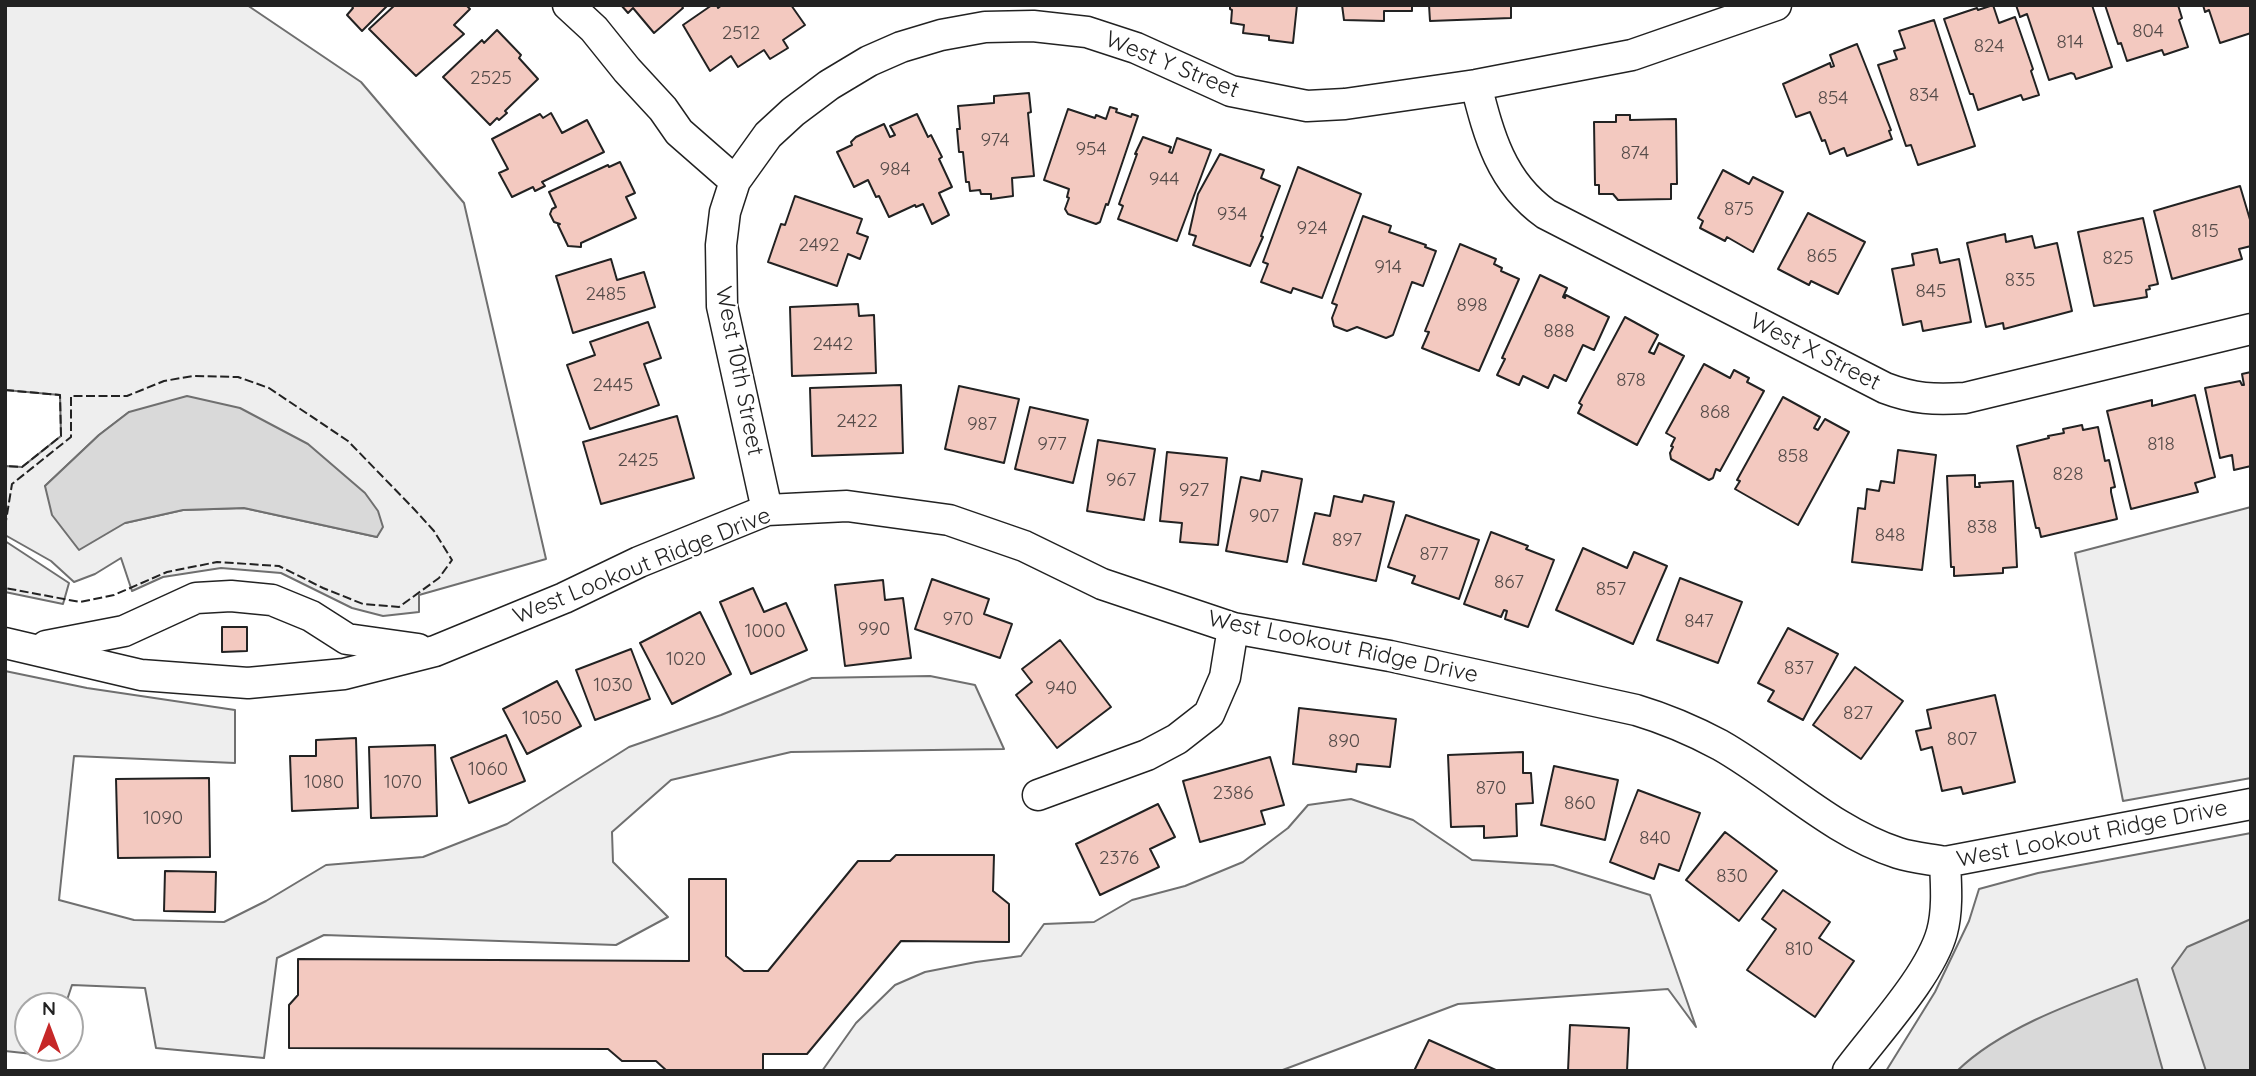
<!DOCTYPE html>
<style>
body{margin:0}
#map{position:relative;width:2256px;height:1076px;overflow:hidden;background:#fff;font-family:Quicksand,sans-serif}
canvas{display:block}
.frame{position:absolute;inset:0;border:7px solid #222;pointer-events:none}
.north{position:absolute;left:14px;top:992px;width:70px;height:70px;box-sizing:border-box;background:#fff;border:2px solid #a7a7a7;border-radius:50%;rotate:0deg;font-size:19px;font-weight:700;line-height:28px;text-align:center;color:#222}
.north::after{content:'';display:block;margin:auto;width:24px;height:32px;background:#c62828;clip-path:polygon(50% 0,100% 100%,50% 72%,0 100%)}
</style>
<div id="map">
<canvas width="2256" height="1076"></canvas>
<div class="frame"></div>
<div class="north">N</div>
</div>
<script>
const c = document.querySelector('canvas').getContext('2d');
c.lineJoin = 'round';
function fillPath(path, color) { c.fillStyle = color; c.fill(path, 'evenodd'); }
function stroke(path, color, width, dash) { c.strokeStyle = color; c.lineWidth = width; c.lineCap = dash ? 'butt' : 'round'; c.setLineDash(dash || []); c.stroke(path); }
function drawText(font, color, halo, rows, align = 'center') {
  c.font = font + ' Quicksand,sans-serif'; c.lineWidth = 5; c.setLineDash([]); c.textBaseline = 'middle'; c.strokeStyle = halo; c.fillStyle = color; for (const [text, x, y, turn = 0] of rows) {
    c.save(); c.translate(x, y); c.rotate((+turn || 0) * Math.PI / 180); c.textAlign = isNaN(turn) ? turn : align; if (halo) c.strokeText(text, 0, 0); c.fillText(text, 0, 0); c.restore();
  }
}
const green = new Path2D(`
 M5,5H247L361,82L464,203L546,559L419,595V612L383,616L352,608L281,573L221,568L163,577L132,591L121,558L95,574L74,582L51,561L5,535V466L22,467L61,436L60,395L5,390ZM129,412L377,537L244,508L183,510L125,523L45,486L99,435Z
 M2251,507V778L2123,801L2075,553Z
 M5,541L69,583L63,604L5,592Z
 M5,671L87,688L235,710V763L74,756L59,900L134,920L224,922L266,901L326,865L423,857L507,824L629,747L721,715L812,678L930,676L975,685L1004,749L791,752L671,780L612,832L613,862L668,917L616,945L324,935L277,958L264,1058L156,1048L145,988L72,985L65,1006H28V1048H53L51,1056L5,1051Z
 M1351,799L1413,820L1472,860L1553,865L1650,895L1696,1027L1668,989L1458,1004L1280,1071H822L856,1023L895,985L925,972L976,962L1021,956L1044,924L1094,922L1132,900L1185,886L1243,862L1288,828L1308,805Z
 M2251,833V1071H1886L1935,992L1969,921L1979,889L2038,873Z`);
fillPath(green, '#eee');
stroke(green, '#6f6f6f', 2);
const water = new Path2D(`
 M187,396L240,408L308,444L365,493L378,511L383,527L377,537L244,508L183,510L125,523L79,550L52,515L45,486L99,435L129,412Z
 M2251,919V1071H2206L2172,968L2187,947Z
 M2137,979L2163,1071H1957C2002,1027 2078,1001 2137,979Z`);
fillPath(water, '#d9d9d9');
stroke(water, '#6f6f6f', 2);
const building = new Path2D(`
 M351,5H388L362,31L347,15L353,8Z
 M395,5H466L470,9L454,25L464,34L416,76L369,29Z
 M621,5H681L683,8L654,33L633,8L628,13Z
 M712,5H717L718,8L722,5H791L805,25L783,40L788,48L770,59L764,50L738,67L731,56L710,71L683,25Z
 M1230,5H1297L1293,43L1269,40V36L1243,33L1244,25L1231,23L1232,10L1230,9Z
 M1342,5H1412V11H1384V21L1344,20Z
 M1429,5H1511V18L1430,21Z
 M1993,5L1999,23L2015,17L2033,69L2031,71L2039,95L2023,100L2021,95L1978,110L1973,94H1970L1944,19L1977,8L1978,10Z
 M2016,5H2092L2112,67L2076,79L2074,74L2071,73L2049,80L2027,14L2020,17Z
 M2105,5H2178L2182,18L2179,20L2188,47L2164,55L2162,50L2127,61L2121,43L2118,44Z
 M2203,5H2251V33L2220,43L2209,10L2205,12Z
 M1934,20L1975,146L1918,165L1911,145L1906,146L1878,65L1897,59L1894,51L1905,48L1899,31Z
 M497,30L521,55L519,58L538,79L505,111L507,113L499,120L497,118L490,125L443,77L482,40L484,43Z
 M1857,44L1891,130L1889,131L1892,139L1847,156L1844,148L1830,154L1825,140L1822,141L1810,112L1796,117L1783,84L1830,63L1831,67L1834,66L1830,55Z
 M1029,93L1031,112L1028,113L1034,176L1012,178L1013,196L991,199V194H981L980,190L970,191L969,182H966L963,152H959L957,129H960L958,106L994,103V96Z
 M1110,107L1117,109L1116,112L1131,117L1132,114L1138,116L1108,205L1106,204L1100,222L1096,224L1068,214L1065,209L1069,198L1067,197L1069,189L1044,180L1068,109L1095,118L1096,115L1106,119Z
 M551,113L562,133L587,120L604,152L542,182L545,186L535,191L533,187L512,197L499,173L508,169L492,139L540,114L543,118Z
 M917,114L928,137L931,135L942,157L939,159L952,187L939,193L949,215L932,224L923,204L916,207L915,205L889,217L879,196L876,197L868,180L854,187L837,152L852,145L851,142L856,137L884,124L890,137L895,135L890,126Z
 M1616,115H1630V120L1676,119L1677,184H1671V199L1618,200L1613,194H1599V185H1595L1594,122H1616Z
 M1143,137L1171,147L1169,152L1172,153L1177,138L1211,150L1177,241L1118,219L1123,206L1119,204L1137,154H1135Z
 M1220,154L1264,170L1261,178L1280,186L1261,236L1263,237L1250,266L1193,245L1196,236L1189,234L1198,194Z
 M620,162L635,193L626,197L636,218L581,243V247L568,246L558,225L560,224L554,222L550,214L552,209L556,207L549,192L608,165L609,167Z
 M1298,167L1361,194L1322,298L1293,288L1291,293L1261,282L1268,264L1263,262Z
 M1723,170L1749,184L1753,177L1783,192L1753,252L1727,237L1725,241L1700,228L1703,221L1698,218Z
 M2240,186L2251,223V246L2239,249L2242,259L2172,279L2154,211Z
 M795,196L862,219L857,233L868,237L860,259L848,254L837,286L768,262L781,224L785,225Z
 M1808,213L1865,242L1838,294L1811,281L1809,285L1778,269Z
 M1363,216L1391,226L1389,232L1426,245L1425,247L1436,251L1423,286L1412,282L1393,335L1386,338L1357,327L1347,331L1334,326L1332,318L1337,305L1332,303Z
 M2143,218L2158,284L2149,286L2150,289L2146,290L2147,297L2094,306L2078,232Z
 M2005,234L2006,242L2032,236L2035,248L2057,243L2072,311L2004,329L2003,323L1986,327L1967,243Z
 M1460,244L1496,259L1494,264L1502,268L1501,271L1519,279L1479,371L1422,348L1429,332L1425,331Z
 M1937,249L1940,263L1959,259L1971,322L1923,331L1921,321L1903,325L1892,269L1914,265L1912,254Z
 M611,259L617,280L644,272L655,307L573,333L556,276Z
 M1540,275L1567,288L1563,297L1565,298L1566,295L1609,317L1594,350L1583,345L1566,381L1554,375L1548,388L1523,376L1519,385L1497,375L1505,359L1502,358Z
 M858,304L859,316L874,315L876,373L792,376L790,307Z
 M1625,317L1658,335L1649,352L1654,354L1659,343L1684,356L1637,445L1578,413L1582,405L1579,403Z
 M648,322L661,358L644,364L659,405L590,429L567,365L595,355L590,342Z
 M1704,364L1730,378L1734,370L1749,378L1747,382L1764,391L1720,471L1716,469L1713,478L1709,480L1671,459L1670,453L1673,447L1671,446L1675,438L1666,433Z
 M2251,372V466L2234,470L2232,455L2220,458L2205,388L2240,381L2242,385H2244L2242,374Z
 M901,385L903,453L812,456L810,388Z
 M959,386L1019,399L1004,463L945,449Z
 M2195,395L2215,477L2195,483L2198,492L2131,509L2107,411L2152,400V406Z
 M1783,397L1820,417L1814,428L1818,430L1825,419L1849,432L1798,525L1735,489L1740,481L1737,480Z
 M1030,407L1088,420L1073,483L1015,469Z
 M677,416L694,478L601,504L583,442Z
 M2082,425L2083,430L2098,427L2105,461L2109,460L2115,487L2111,488V492L2117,519L2041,537L2039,528H2036L2017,446L2049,438L2048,436L2064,433L2063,429Z
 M1098,440L1155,449L1144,520L1087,511Z
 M1898,450L1936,455L1922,570L1852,562L1858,508L1865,509L1867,489L1879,491L1881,481L1894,483Z
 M1167,452L1227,458L1218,545L1180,542L1182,523L1160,521Z
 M1262,471L1302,479L1287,562L1226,551L1241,477L1260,481Z
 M1975,475V487H1980L1979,483L2013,481L2017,567L2003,568V573L1954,576V567H1951L1947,476Z
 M1364,495L1394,502L1376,581L1303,564L1315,513L1330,516L1334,496L1362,502Z
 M1406,515L1479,540L1459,599L1412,583L1415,576L1388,567Z
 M1491,532L1528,546L1526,549L1554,560L1528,627L1505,619L1507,611L1504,610L1501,617L1464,604Z
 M1583,548L1627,568L1634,552L1667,566L1633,644L1556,610Z
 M1680,578L1742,602L1718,663L1657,640Z
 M932,579L989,599L984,614L1012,624L1000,658L915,629Z
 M883,580L885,600L903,598L911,658L845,666L835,585Z
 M753,588L764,612L786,603L807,650L751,674L720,602Z
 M700,612L731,674L672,704L640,643Z
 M222,627H247V651L222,652Z
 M1788,628L1838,654L1803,720L1768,701L1774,691L1758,683Z
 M1060,640L1111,707L1057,748L1016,695L1032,682L1022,669Z
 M631,649L650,699L595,720L576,670Z
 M1855,667L1903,701L1861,759L1813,725Z
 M557,681L581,726L527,754L503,709Z
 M1995,695L2015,782L1963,794L1961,787L1942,791L1932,747L1921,750L1916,731L1931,728L1927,710Z
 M1299,708L1396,719L1390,767L1357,764L1356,772L1293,764Z
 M506,735L525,781L469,803L451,758Z
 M356,738L358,808L292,811L290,756H316V740Z
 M435,745L437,816L371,818L369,747Z
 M1523,752V773H1531L1533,803L1516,804L1517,836L1484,838V826L1451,827L1448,755Z
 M1270,757L1284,805L1261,811L1265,824L1200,842L1183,781Z
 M1554,766L1618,780L1605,840L1541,825Z
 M209,778L210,857L118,858L116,779Z
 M1638,790L1700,813L1679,871L1659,864L1654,879L1610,862Z
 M1158,804L1175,837L1150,849L1159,867L1100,895L1076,844Z
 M1725,832L1777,871L1739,921L1686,880Z
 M896,855H994L993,891L1009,904V942L901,941L807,1054H763V1071H667L656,1061H622L608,1049L289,1048V1005L298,995V959L689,961V879H726V956L744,971H768L858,861H890Z
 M165,871L216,872L215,912L164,911Z
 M1783,890L1830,922L1819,938L1854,961L1815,1017L1747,970L1776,929L1762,919Z
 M1570,1025L1629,1028L1627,1071H1568Z
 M1429,1040L1498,1071H1414Z`);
fillPath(building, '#f3c9c0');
stroke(building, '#222', 2);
const minor = new Path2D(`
 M568,5L594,29L627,70L663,109L679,132L735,181
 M1476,85C1489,136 1501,182 1546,214L1885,388C1914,399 1934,400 1965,398L2251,329
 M767,510L722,306L721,245L725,212L735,181L768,135L793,112L829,85L869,61L901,47L941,35L985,27L1033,26L1087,32L1136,48L1231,91L1307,106L1345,104L1476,85L1632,55L1776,5
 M5,643L141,675L248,683L344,674L435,651L564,598L639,562L767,510L847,506L949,520L1024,546L1102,584L1233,628L1390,656L1636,710C1666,719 1692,730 1720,745C1780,779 1831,831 1898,853C1913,858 1930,859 1945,862L2251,804
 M46,646L124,631L196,598L231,596L272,600L311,616L347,639L418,649
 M1038,795L1147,755L1177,739L1209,714L1225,677L1233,628
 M1848,1071C1876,1033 1930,976 1942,932C1948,910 1946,884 1945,862`);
stroke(minor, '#222', 33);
stroke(minor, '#fff', 30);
stroke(new Path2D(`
 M5,390L60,395L61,436L22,467L5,466
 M5,527L12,484L71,437V396H127L164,381L193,376L238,377L269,388L348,441L414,509L434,531L452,560L439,578L399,607L363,604L323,588L279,566L217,562L167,572L114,595L80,602L5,588`), '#222', 2, [9, 3.5]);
drawText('19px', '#564c4a', null, [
 ["804",2148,31],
 ["2512",741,33],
 ["814",2070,42],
 ["824",1989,46],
 ["2525",491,78],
 ["834",1924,95],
 ["854",1833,98],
 ["974",995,140],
 ["954",1091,149],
 ["874",1635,153],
 ["984",895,169],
 ["944",1164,179],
 ["875",1739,209],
 ["934",1232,214],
 ["924",1312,228],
 ["815",2205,231],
 ["2492",819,245],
 ["865",1822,256],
 ["825",2118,258],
 ["914",1388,267],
 ["835",2020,280],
 ["845",1931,291],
 ["2485",606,294],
 ["898",1472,305],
 ["888",1559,331],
 ["2442",833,344],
 ["878",1631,380],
 ["2445",613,385],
 ["868",1715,412],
 ["2422",857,421],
 ["987",982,424],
 ["977",1052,444],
 ["818",2161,444],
 ["858",1793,456],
 ["2425",638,460],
 ["828",2068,474],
 ["967",1121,480],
 ["927",1194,490],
 ["907",1264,516],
 ["838",1982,527],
 ["848",1890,535],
 ["897",1347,540],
 ["877",1434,554],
 ["867",1509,582],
 ["857",1611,589],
 ["970",958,619],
 ["847",1699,621],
 ["990",874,629],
 ["1000",765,631],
 ["1020",686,659],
 ["837",1799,668],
 ["1030",613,685],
 ["940",1061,688],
 ["827",1858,713],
 ["1050",542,718],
 ["807",1962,739],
 ["890",1344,741],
 ["1060",488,769],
 ["1080",324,782],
 ["1070",403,782],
 ["870",1491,788],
 ["2386",1233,793],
 ["860",1580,803],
 ["1090",163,818],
 ["840",1655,838],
 ["2376",1119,858],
 ["830",1732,876],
 ["810",1799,949]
]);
drawText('23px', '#222', '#fff', [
 ["West Y Street",1172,65,22],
 ["West X Street",1815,352,27],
 ["West 10th Street",739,371,79],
 ["West Lookout Ridge Drive",642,566,-22],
 ["West Lookout Ridge Drive",1343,647,12],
 ["West Lookout Ridge Drive",2092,834,-11]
]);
</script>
